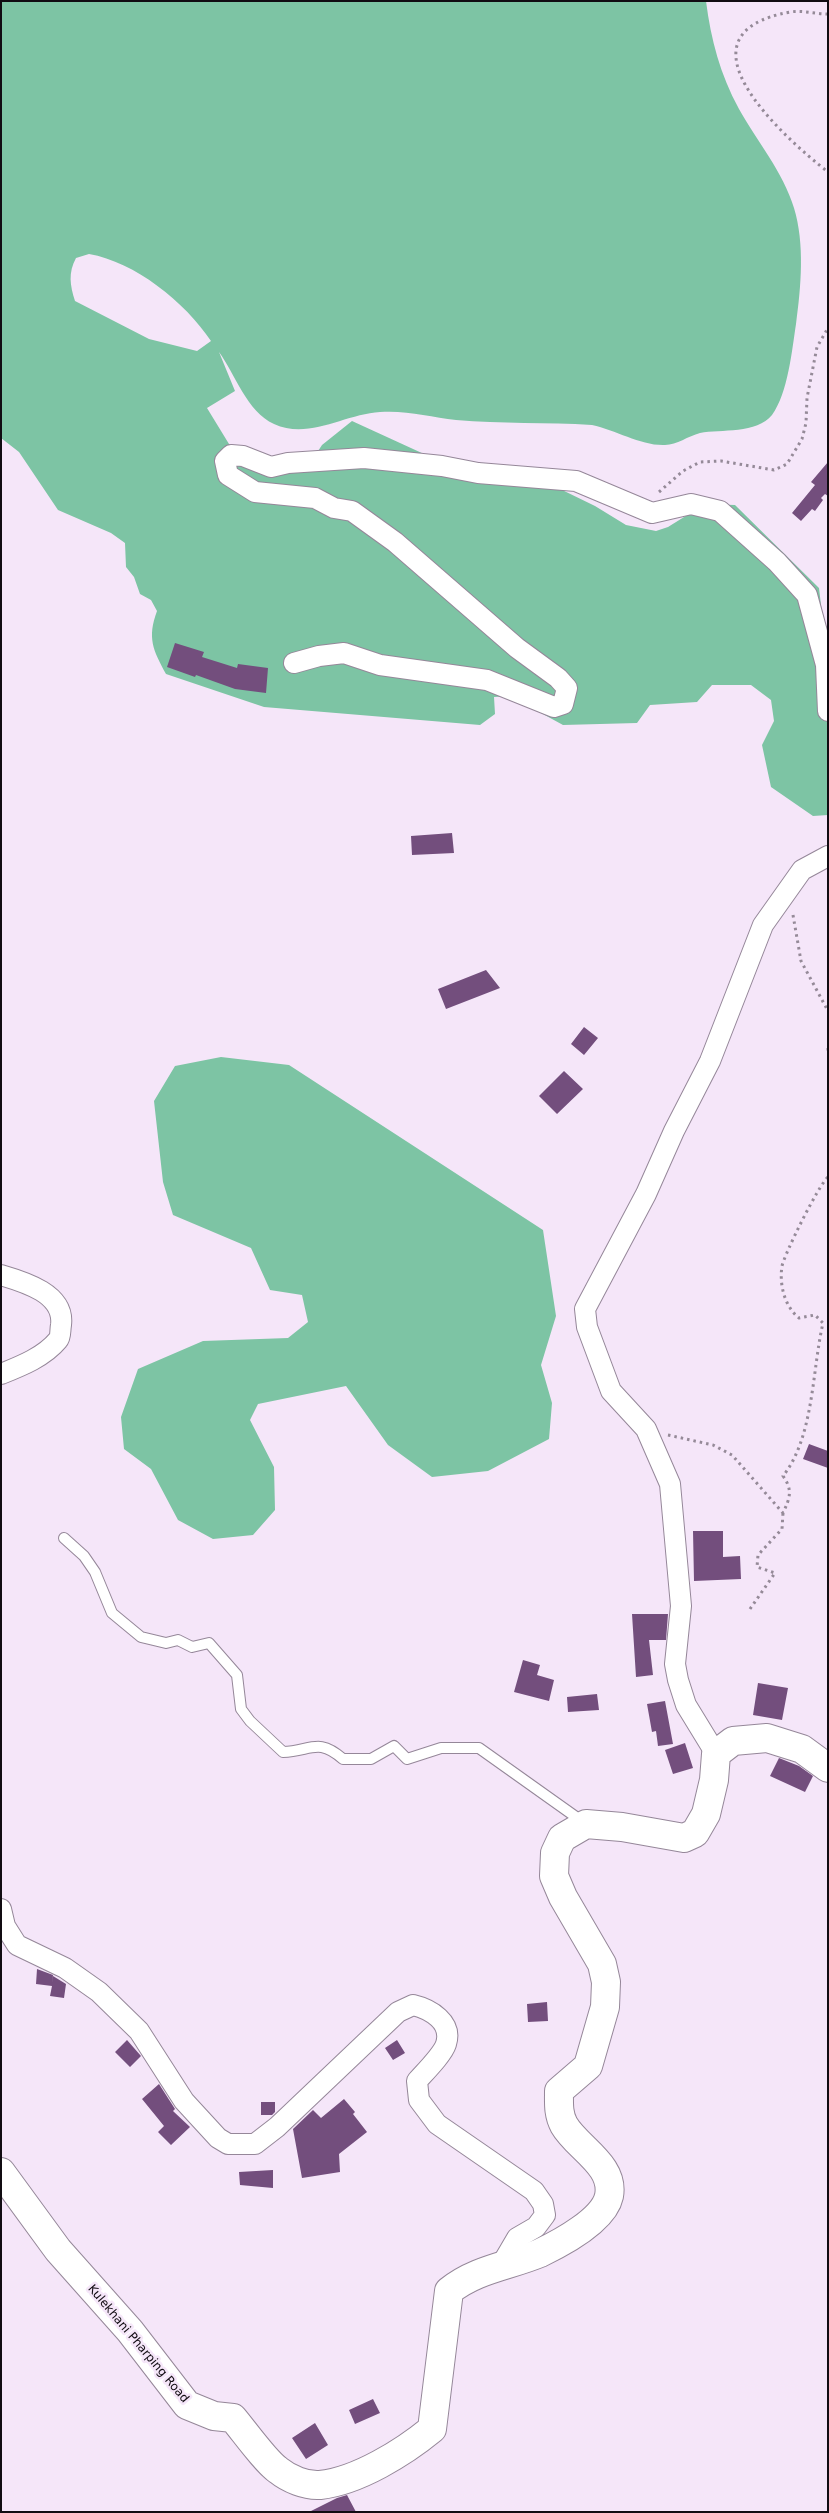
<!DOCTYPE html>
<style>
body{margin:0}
#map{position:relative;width:829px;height:2513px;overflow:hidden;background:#f5e6f9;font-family:"DejaVu Sans",sans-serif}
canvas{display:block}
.frame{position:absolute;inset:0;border:2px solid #110c12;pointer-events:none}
</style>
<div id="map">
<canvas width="829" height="2513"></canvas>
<div class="frame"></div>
</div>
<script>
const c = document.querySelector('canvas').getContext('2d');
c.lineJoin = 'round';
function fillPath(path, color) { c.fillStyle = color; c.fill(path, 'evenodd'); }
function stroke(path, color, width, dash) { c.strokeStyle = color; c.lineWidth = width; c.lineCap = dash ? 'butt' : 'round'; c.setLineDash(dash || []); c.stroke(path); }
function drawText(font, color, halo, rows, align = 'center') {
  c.font = font + ' "DejaVu Sans",sans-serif'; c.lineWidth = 5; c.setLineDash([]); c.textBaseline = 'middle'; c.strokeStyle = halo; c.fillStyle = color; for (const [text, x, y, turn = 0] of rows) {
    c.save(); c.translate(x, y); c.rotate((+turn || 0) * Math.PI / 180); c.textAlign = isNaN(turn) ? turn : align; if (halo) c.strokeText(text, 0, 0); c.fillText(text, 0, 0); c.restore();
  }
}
fillPath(new Path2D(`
 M1,1H706C711,40 720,74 739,109C757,141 783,172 794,208C805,244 801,287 796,324C792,350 788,393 772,415C757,434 721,429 700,433C688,436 677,445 665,445C641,446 616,430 592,425C547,422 501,424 456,420C431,417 406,410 380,412C345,414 309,440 274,424C247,412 235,374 219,352L235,391L207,408L229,444L262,474L305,471L322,445L352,421L424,454L519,469L595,506L626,525L656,531L668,527L705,504L735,505L819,588L823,622L828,636V815L813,816L771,787L762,745L774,721L771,700L751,685H712L697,702L650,705L637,723L563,725L510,696L494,697L495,714L480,725L264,707L166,674C153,650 147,638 157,611L151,600L140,594L134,577L126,567L125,543L111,533L58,510L19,452L1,438ZM89,254C135,262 185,302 211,341L197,351L149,339L75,301C70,285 68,273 76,258Z
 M221,1057L289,1065L543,1230L556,1316L541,1365L552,1403L549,1439L488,1471L432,1477L388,1445L346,1386L258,1404L250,1420L274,1467L275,1510L253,1535L213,1539L178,1520L151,1469L124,1449L121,1417L138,1369L203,1341L288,1338L308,1322L302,1295L270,1290L251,1248L173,1215L163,1182L154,1101L175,1066Z`), '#7dc4a4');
fillPath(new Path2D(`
 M828,462V496L825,494L821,498L823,500L815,511L812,509L801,521L792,513L815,485L811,482Z
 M175,643L204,652L202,657L237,668L238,664L268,668L266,693L235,689L196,675L195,677L167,667Z
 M452,833L454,853L412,855L411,836Z
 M486,970L500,988L446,1009L438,989Z
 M584,1027L598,1038L584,1055L571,1044Z
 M564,1071L583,1089L557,1114L539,1096Z
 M809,1444L828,1451V1468L803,1459Z
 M693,1531H723V1557L740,1556L741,1579L694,1581Z
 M632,1614H668L666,1640H649L653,1675L636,1677Z
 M523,1660L540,1665L537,1675L554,1680L549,1701L514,1692Z
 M758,1683L788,1688L782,1720L753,1715Z
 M597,1694L599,1710L568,1712L567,1697Z
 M665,1701L673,1744L658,1746L656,1731L652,1732L647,1704Z
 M685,1743L693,1768L673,1774L665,1750Z
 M779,1758L799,1766L813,1776L805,1792L770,1776Z
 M37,1969L53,1975L52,1984L53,1976L66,1984L64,1998L50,1996L52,1986L36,1984Z
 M547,2002L548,2021L528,2022L527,2004Z
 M127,2040L141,2056L130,2067L115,2052Z
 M397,2040L405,2053L393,2060L385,2048Z
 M159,2084L175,2109L173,2111L190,2127L171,2145L158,2132L164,2126L142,2099Z
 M344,2099L355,2112L353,2114L367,2132L339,2154L340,2172L302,2178L293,2129L313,2110L321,2118Z
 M261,2102H275V2112L272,2115H261Z
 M273,2170V2188L240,2185L239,2172Z
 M373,2399L380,2413L355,2424L349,2410Z
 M315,2423L328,2445L306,2459L292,2438Z
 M347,2495L356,2512H309L337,2498Z`), '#734e7d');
const lane = new Path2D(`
 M64,1538L84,1556L95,1572L112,1613L141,1637L166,1643L178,1640L192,1647L209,1643L237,1675L241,1709L250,1721L283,1752C311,1751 318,1737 343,1759H371L394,1746L407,1759L441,1748H479L583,1822`);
const street = new Path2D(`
 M294,663L319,656L344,653L380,665L487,680L554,707L563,704L567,688L558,678L517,648L395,542L352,511L334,508L315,498L255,492L228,475L225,461L231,455L243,456L271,467L288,463L364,458L442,466L478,473L576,481L652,513L691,504L720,511L777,562L807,595L826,665L828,711
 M1,1275C25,1282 65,1294 61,1325C60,1330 61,1337 58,1340C44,1357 21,1366 1,1374
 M716,1754L686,1705L678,1680L675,1664L681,1606L670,1484L646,1429L611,1391L587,1327L585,1309L646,1194L674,1131L710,1061L763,925L802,870L828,856
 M1,1909L5,1926L17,1945L65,1968L99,1992L139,2031L184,2101L218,2138L228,2144H255L277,2127L398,2012L413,2005C430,2009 453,2022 446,2044C443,2054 425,2072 417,2081L419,2100L437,2124L534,2191L543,2204L545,2215L536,2227L517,2238L500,2267`);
const secondary = new Path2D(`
 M1,2172L58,2250L130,2331L187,2405L214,2416L233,2418C244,2431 266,2462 278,2470C289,2479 306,2486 320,2485C358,2481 404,2452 432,2429L449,2291C476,2269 509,2266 540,2253C561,2243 604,2220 609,2196C615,2165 577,2148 564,2125C558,2114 559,2103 559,2091L588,2066L605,2007L606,1982L602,1964L563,1897L554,1876L555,1853L562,1838L586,1824L622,1827L684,1838L695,1833L706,1814L714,1780L716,1754L733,1741L767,1738L802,1749L828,1768`);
stroke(lane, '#958799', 12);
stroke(street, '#958799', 22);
stroke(secondary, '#958799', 30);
stroke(new Path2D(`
 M828,14C815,14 803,10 790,12C669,34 782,136 828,172
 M659,492L683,471L700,462L721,461L774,470L787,464L802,439L806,423L807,398L817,347L828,328
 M793,915L801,961L828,1011
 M828,1048V1053
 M668,1435L713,1445L732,1455L783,1513C790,1498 793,1490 783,1476C814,1437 812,1370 823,1323L815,1315L799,1318C785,1307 779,1285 782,1266C785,1253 818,1186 828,1177
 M750,1609L775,1573L757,1567L758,1555L782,1529L783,1513`), '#958a98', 3, [2.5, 4]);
stroke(lane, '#fff', 10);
stroke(street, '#fff', 20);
stroke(secondary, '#fff', 28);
drawText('12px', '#110c12', '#f5e6f9', [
 ["Kulekhani Pharping Road",138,2344,50]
]);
</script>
